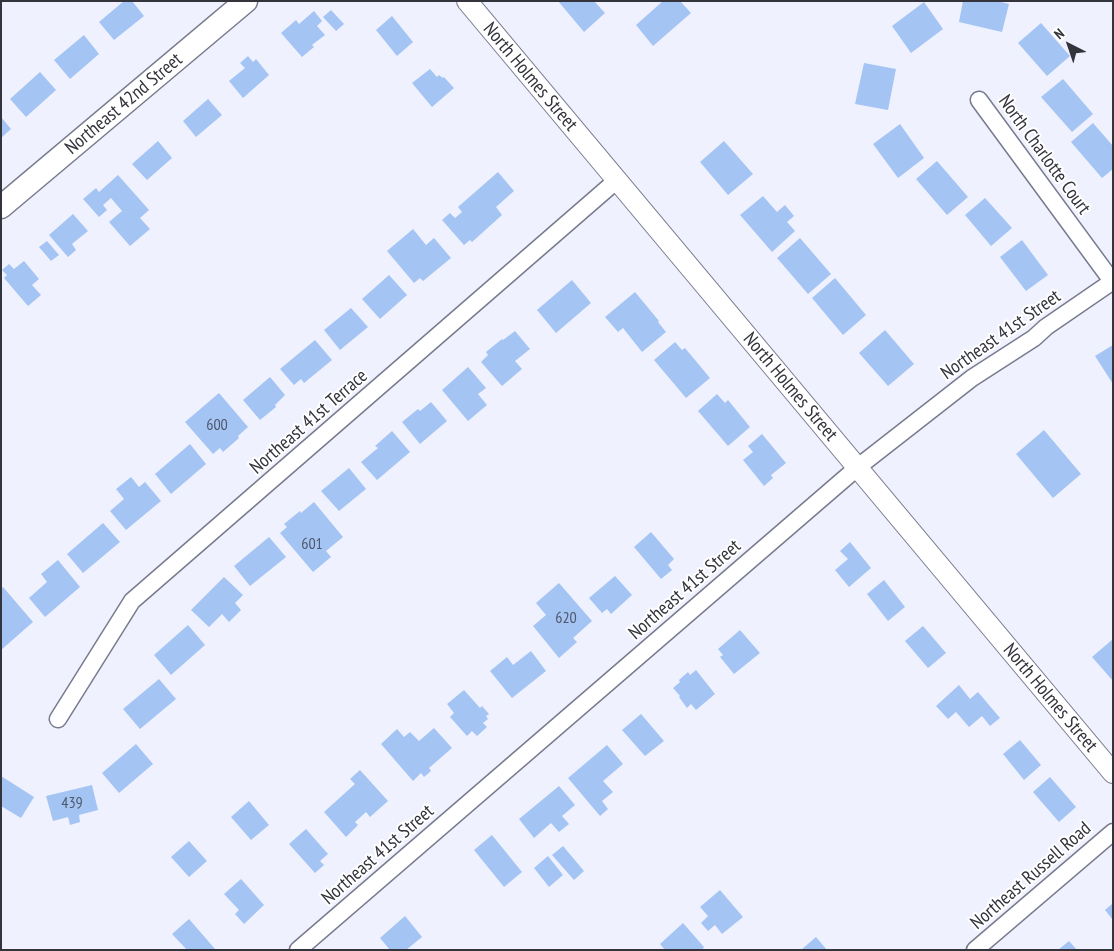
<!DOCTYPE html>
<style>
body{margin:0}
#map{position:relative;width:1114px;height:951px;overflow:hidden;background:#eff1fe;font-family:"PT Sans Narrow",sans-serif}
canvas{display:block}
.frame{position:absolute;inset:0;border:2px solid #33343c;pointer-events:none}
.north{position:absolute;left:1044px;top:20px;width:50px;height:50px;-webkit-text-stroke:4px #fff;paint-order:stroke;rotate:319deg;font-size:14px;font-weight:700;line-height:20px;text-align:center;color:#33343c}
.north::after{content:'';display:block;margin:auto;width:18px;height:22px;background:#33343c;clip-path:polygon(50% 0,100% 100%,50% 72%,0 100%)}
</style>
<div id="map">
<canvas width="1114" height="951"></canvas>
<div class="frame"></div>
<div class="north">N</div>
</div>
<script>
const c = document.querySelector('canvas').getContext('2d');
c.lineJoin = 'round';
function fillPath(path, color) { c.fillStyle = color; c.fill(path, 'evenodd'); }
function stroke(path, color, width, dash) { c.strokeStyle = color; c.lineWidth = width; c.lineCap = dash ? 'butt' : 'round'; c.setLineDash(dash || []); c.stroke(path); }
function drawText(font, color, halo, rows, align = 'center') {
  c.font = font + ' "PT Sans Narrow",sans-serif'; c.lineWidth = 4; c.setLineDash([]); c.textBaseline = 'middle'; c.strokeStyle = halo; c.fillStyle = color; for (const [text, x, y, turn = 0] of rows) {
    c.save(); c.translate(x, y); c.rotate((+turn || 0) * Math.PI / 180); c.textAlign = isNaN(turn) ? turn : align; if (halo) c.strokeText(text, 0, 0); c.fillText(text, 0, 0); c.restore();
  }
}
fillPath(new Path2D(`
 M124,1H132L144,16L114,40L99,22Z
 M558,1H594L605,13L584,32Z
 M663,1H680L691,13L653,46L636,25Z
 M963,1H997L1009,4L1002,32L959,22Z
 M924,2L943,29L911,53L892,26Z
 M331,10L344,24L336,31L323,17Z
 M314,11L322,21L317,26L325,35L312,45L314,47L302,57L281,33L296,20L299,24Z
 M392,16L413,42L397,56L376,30Z
 M1041,23L1070,56L1047,76L1018,43Z
 M84,35L99,54L70,79L54,60Z
 M248,56L253,62L256,59L269,75L243,98L229,81L245,68L240,63Z
 M864,63L896,69L888,110L855,104Z
 M430,69L437,77L439,75L443,78L444,77L454,88L432,107L412,83Z
 M40,72L56,90L26,117L10,99Z
 M1063,79L1093,114L1072,132L1041,97Z
 M208,99L222,115L196,137L183,121Z
 M1,117L11,129L1,138Z
 M1093,123L1113,146V169L1102,178L1071,142Z
 M900,124L924,158L898,178L873,144Z
 M158,141L172,158L147,180L132,164Z
 M724,141L753,174L728,195L700,162Z
 M937,161L968,197L947,215L916,179Z
 M498,172L514,191L496,207L502,215L472,242L470,240L464,245L442,220L450,213L455,218L462,212L458,207Z
 M118,175L149,210L140,218L150,229L130,246L109,222L122,211L111,198L103,205L107,210L99,217L83,199L96,188L99,192Z
 M763,196L777,212L785,205L794,216L787,222L795,231L772,252L740,215Z
 M985,198L1012,228L991,246L965,215Z
 M73,214L88,231L72,244L76,250L68,257L49,235Z
 M413,229L426,245L434,238L451,258L423,281L420,278L414,283L387,251Z
 M800,238L831,274L808,294L777,258Z
 M1022,240L1048,275L1026,291L1000,257Z
 M47,241L59,255L51,261L39,247Z
 M24,261L39,279L32,285L41,295L28,306L4,278L7,275L2,270L9,264L14,269Z
 M389,275L407,295L380,319L362,299Z
 M835,278L866,315L843,335L812,298Z
 M572,280L591,303L556,333L537,310Z
 M635,292L659,321L658,322L666,332L642,352L623,328L618,332L605,317Z
 M351,308L368,327L340,350L324,330Z
 M885,330L914,364L888,386L859,353Z
 M515,331L530,349L515,361L522,369L502,386L481,362L488,355L486,352L502,339L503,340Z
 M315,340L332,360L304,383L301,379L294,385L280,369Z
 M675,342L682,350L685,348L710,378L686,398L654,360Z
 M1113,345V384L1095,356Z
 M468,367L486,388L478,394L487,405L468,421L442,390Z
 M270,377L285,395L275,405L276,407L260,420L243,400Z
 M219,393L248,427L238,436L239,438L223,452L220,448L213,454L185,422Z
 M717,394L725,403L728,400L750,427L728,446L698,411Z
 M431,402L447,421L420,444L402,422L418,409L420,411Z
 M1044,430L1081,474L1053,498L1016,454Z
 M392,431L410,452L377,480L361,462L378,448L375,446Z
 M762,434L786,463L771,475L773,478L764,486L743,460L753,452L748,446Z
 M190,444L206,464L171,494L155,474Z
 M349,468L366,489L339,511L321,491Z
 M131,477L139,487L145,482L161,501L126,530L110,511L124,499L116,489Z
 M314,502L343,537L326,551L331,557L313,572L280,533L287,527L284,524L300,511L301,513Z
 M103,523L120,542L83,573L67,554Z
 M651,532L674,559L668,565L672,570L661,579L634,547Z
 M269,537L286,557L250,586L234,566Z
 M850,542L871,568L849,587L835,570L848,559L840,551Z
 M58,560L80,587L45,617L29,598L47,582L41,574Z
 M615,576L632,595L611,614L607,609L602,613L589,598Z
 M224,577L243,595L235,603L241,610L229,622L222,614L209,627L191,610Z
 M884,580L905,607L888,621L867,594Z
 M559,583L592,621L573,638L577,642L559,658L533,626L546,615L536,603Z
 M3,587L33,622L1,650V589Z
 M188,625L205,645L171,675L154,655Z
 M923,626L946,653L928,668L905,641Z
 M740,630L760,653L734,674L720,657L723,655L718,649Z
 M1113,639V681L1092,657Z
 M531,651L546,671L512,698L490,671L507,657L513,665Z
 M696,670L715,694L696,710L691,704L687,708L679,697L680,696L673,688L680,682L679,680L688,672L690,675Z
 M159,679L176,699L140,729L123,709Z
 M959,685L970,699L978,692L1000,718L990,726L982,716L969,727L956,712L948,719L936,706Z
 M464,690L480,708L482,706L489,714L486,716L488,719L483,723L487,727L477,736L472,731L467,736L450,717L454,713L447,704Z
 M641,714L664,741L645,756L622,730Z
 M434,728L452,748L429,768L431,771L424,777L421,773L413,781L381,744L397,729L404,737L410,732L419,741Z
 M1020,740L1041,765L1024,780L1003,754Z
 M136,744L153,764L119,793L102,773Z
 M607,745L623,764L603,781L613,792L602,801L608,809L600,816L568,778Z
 M360,770L388,801L370,817L366,812L355,822L358,825L346,837L324,812L355,784L350,779Z
 M1,776L34,797L21,818L1,806Z
 M1050,777L1076,807L1059,822L1033,792Z
 M92,785L98,810L79,815L80,822L70,825L68,817L53,821L46,796Z
 M559,786L575,805L562,816L569,824L559,832L551,823L534,838L519,819Z
 M249,801L269,825L251,840L231,817Z
 M306,829L328,854L320,861L324,865L315,873L289,844Z
 M492,835L522,872L504,887L474,850Z
 M189,841L207,861L189,877L171,857Z
 M563,846L584,871L574,880L552,855Z
 M548,856L563,875L549,887L534,868Z
 M241,879L264,905L244,924L235,914L239,910L224,894Z
 M720,890L743,917L722,934L715,925L708,931L701,923L708,916L700,907Z
 M1113,903V920L1105,910Z
 M405,916L422,937L406,950H390L380,938Z
 M189,919L215,949L214,950H187L172,934Z
 M683,923L704,947L702,950H665L660,944Z
 M816,937L827,950H801Z
 M1069,941L1077,950H1058Z`), '#a4c4f4');
const minor = new Path2D(`
 M979,100L1112,281
 M58,719L132,601L617,180
 M298,950L858,467L972,378L1034,338L1046,327L1113,281
 M975,950L1113,832`);
const tertiary = new Path2D(`
 M467,1L1113,773`);
const secondary = new Path2D(`
 M1,207L246,1`);
stroke(minor, '#787b8d', 19);
stroke(tertiary, '#787b8d', 22);
stroke(secondary, '#787b8d', 25);
stroke(minor, '#fff', 16);
stroke(tertiary, '#fff', 20);
stroke(secondary, '#fff', 22);
drawText('16px', '#4f586a', null, [
 ["600",217,425],
 ["601",312,544],
 ["620",566,618],
 ["439",72,803]
]);
drawText('19px', '#33343c', '#fff', [
 ["North Holmes Street",530,77,50],
 ["Northeast 42nd Street",124,104,-40],
 ["North Charlotte Court",1044,155,54],
 ["Northeast 41st Street",1001,335,-35],
 ["North Holmes Street",790,387,50],
 ["Northeast 41st Terrace",309,422,-41],
 ["Northeast 41st Street",685,590,-41],
 ["North Holmes Street",1050,698,50],
 ["Northeast 41st Street",378,855,-41],
 ["Northeast Russell Road",1031,876,-41]
]);
</script>
